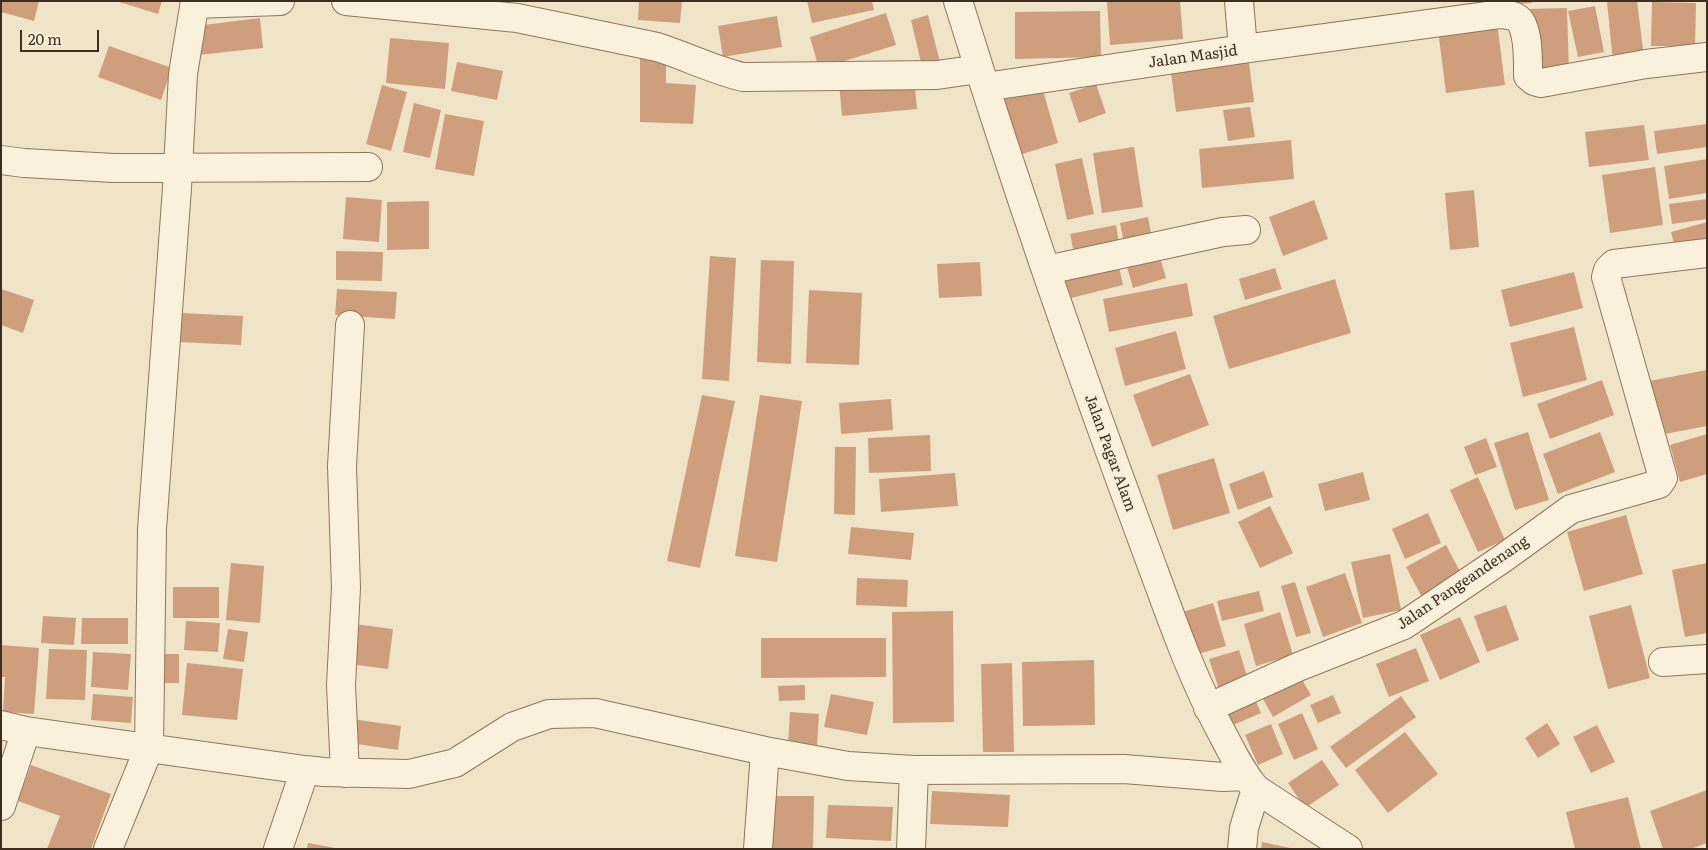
<!DOCTYPE html>
<style>
body{margin:0}
#map{position:relative;width:1708px;height:850px;overflow:hidden;background:#f0e4c8;font-family:Literata,serif}
canvas{display:block}
.frame{position:absolute;inset:0;border:2px solid #3d2e20;pointer-events:none}
.scale{position:absolute;left:20px;top:30px;width:79px;height:22px;box-sizing:border-box;border:2px solid #3d2e20;border-top:0;padding-left:6px;font-size:15px;line-height:18px;white-space:nowrap;color:#3d2e20;-webkit-text-stroke:4px #f7eed8;paint-order:stroke}
</style>
<div id="map">
<canvas width="1708" height="850"></canvas>
<div class="frame"></div>
<div class="scale">20 m</div>
</div>
<script>
const c = document.querySelector('canvas').getContext('2d');
c.lineJoin = 'round';
function fillPath(path, color) { c.fillStyle = color; c.fill(path, 'evenodd'); }
function stroke(path, color, width, dash) { c.strokeStyle = color; c.lineWidth = width; c.lineCap = dash ? 'butt' : 'round'; c.setLineDash(dash || []); c.stroke(path); }
function drawText(font, color, halo, rows, align = 'center') {
  c.font = font + ' Literata,serif'; c.lineWidth = 4; c.setLineDash([]); c.textBaseline = 'middle'; c.strokeStyle = halo; c.fillStyle = color; for (const [text, x, y, turn = 0] of rows) {
    c.save(); c.translate(x, y); c.rotate((+turn || 0) * Math.PI / 180); c.textAlign = isNaN(turn) ? turn : align; if (halo) c.strokeText(text, 0, 0); c.fillText(text, 0, 0); c.restore();
  }
}
fillPath(new Path2D(`
 M1,1H39L34,21L1,12Z
 M116,1H162L158,14Z
 M639,1H682L680,23L638,20Z
 M807,1H872L874,10L812,23Z
 M1116,1H1180L1183,39L1110,45L1107,2Z
 M1516,1H1532V3L1516,4Z
 M1637,1L1644,57L1613,61L1607,2Z
 M1652,2L1696,3L1695,46H1651Z
 M1595,6L1604,52L1578,57L1568,11Z
 M1567,8L1569,72L1529,73L1527,9Z
 M1100,11L1101,57L1015,59V12Z
 M886,13L896,45L819,69L810,37Z
 M928,15L941,66L923,71L911,20Z
 M777,16L782,47L723,57L718,26Z
 M260,18L263,48L198,55L195,26Z
 M1497,22L1505,85L1446,93L1438,30Z
 M390,38L449,43L445,89L386,83Z
 M109,46L172,68L161,100L98,77Z
 M1248,54L1254,102L1176,112L1170,64Z
 M640,56L666,57V83L696,85L693,124L640,122Z
 M457,62L503,71L497,100L451,91Z
 M914,77L917,109L842,116L839,83Z
 M1040,80L1058,143L1019,155L1000,92Z
 M1096,84L1106,113L1079,123L1069,93Z
 M382,85L407,92L391,151L366,144Z
 M414,103L441,110L430,158L403,152Z
 M1250,107L1255,137L1228,141L1223,110Z
 M445,114L484,121L474,176L435,169Z
 M1707,124V147L1657,154L1654,131Z
 M1644,125L1649,160L1589,167L1585,132Z
 M1291,140L1294,179L1202,188L1199,149Z
 M1134,147L1143,207L1102,213L1093,153Z
 M1082,158L1094,214L1067,220L1055,164Z
 M1707,159V193L1669,199L1664,166Z
 M1655,167L1663,225L1610,233L1602,175Z
 M1474,190L1479,247L1450,250L1445,193Z
 M346,197L382,200L379,242L343,239Z
 M1707,199V219L1672,224L1669,204Z
 M1314,200L1328,239L1283,256L1269,217Z
 M429,201V249L387,250V202Z
 M1148,217L1152,238L1124,243L1120,223Z
 M1707,222V244L1676,252L1671,232Z
 M1116,225L1120,249L1075,258L1070,234Z
 M336,251L383,252L382,281L336,280Z
 M710,256L736,258L729,381L702,379Z
 M1160,257L1166,278L1133,288L1127,267Z
 M761,260L794,261L791,364L757,362Z
 M980,262L982,296L939,298L937,264Z
 M1119,267L1123,285L1067,299L1063,281Z
 M1275,268L1282,289L1245,300L1239,279Z
 M1574,272L1583,308L1510,327L1501,290Z
 M1335,279L1351,333L1229,369L1213,316Z
 M1187,283L1193,316L1109,332L1103,299Z
 M1,289L34,300L23,333L1,325Z
 M337,289L397,292L395,319L335,315Z
 M809,290L862,293L859,365L806,363Z
 M180,313L243,316L241,345L178,342Z
 M1574,327L1587,380L1523,397L1510,343Z
 M1176,331L1186,369L1125,386L1115,348Z
 M1707,370V426L1654,436L1644,382Z
 M1190,374L1209,425L1152,447L1133,395Z
 M1602,380L1614,415L1550,439L1537,404Z
 M702,395L735,401L700,568L667,561Z
 M760,395L802,401L777,562L735,556Z
 M891,399L893,430L841,434L839,403Z
 M1528,432L1549,500L1515,510L1494,443Z
 M1600,432L1615,472L1558,494L1543,454Z
 M1707,434V474L1680,482L1670,445Z
 M930,435L931,471L869,473L868,438Z
 M1486,438L1497,467L1475,475L1464,447Z
 M835,447H856L855,515L834,514Z
 M1214,458L1230,513L1173,530L1157,475Z
 M1264,471L1273,497L1238,510L1229,484Z
 M1363,472L1370,500L1325,511L1318,484Z
 M955,473L958,506L881,512L879,479Z
 M1478,477L1505,540L1478,552L1450,490Z
 M1270,506L1293,553L1260,568L1238,522Z
 M1428,513L1441,543L1405,559L1392,529Z
 M1626,515L1643,574L1584,591L1567,532Z
 M851,527L914,533L911,560L848,554Z
 M1446,545L1464,579L1424,601L1406,567Z
 M1390,554L1401,610L1363,618L1351,562Z
 M231,563L264,566L260,623L226,620Z
 M1707,563V633L1685,637L1672,570Z
 M1345,573L1362,623L1323,637L1306,587Z
 M857,578L908,580L907,607L856,605Z
 M1295,582L1311,633L1296,637L1281,586Z
 M173,587H219V618H173Z
 M1259,591L1264,611L1222,621L1217,601Z
 M1213,603L1226,646L1191,656L1179,613Z
 M1506,605L1519,640L1487,652L1474,616Z
 M1631,605L1650,678L1608,689L1589,616Z
 M953,611L954,722L893,723L892,612Z
 M1280,612L1293,655L1256,666L1244,624Z
 M43,616L76,618L74,645L41,643Z
 M1460,617L1480,662L1440,680L1420,635Z
 M82,618H128V644H81Z
 M186,621L220,623L218,652L184,650Z
 M354,624L393,629L388,669L349,664Z
 M228,629L248,632L244,662L223,659Z
 M761,638H886V677L761,678Z
 M1,645L39,648L34,714L3,712L5,677H1Z
 M1416,648L1429,681L1389,697L1376,664Z
 M49,649L87,650L85,700L46,699Z
 M1239,650L1250,686L1221,695L1209,659Z
 M93,652L131,654L128,690L91,687Z
 M161,654H179V683H161Z
 M1094,660L1095,725L1023,726L1022,662Z
 M187,663L243,669L237,720L182,715Z
 M1012,663L1014,752H983L981,664Z
 M1296,669L1311,695L1273,717L1258,690Z
 M805,685V700L779,701L778,686Z
 M1251,690L1261,713L1231,726L1221,703Z
 M93,694L133,697L131,723L91,720Z
 M831,694L874,702L867,735L824,727Z
 M1333,695L1341,713L1318,723L1310,705Z
 M1401,696L1416,717L1346,768L1330,747Z
 M790,712L819,714L817,745L788,744Z
 M1302,713L1318,749L1294,760L1278,724Z
 M352,719L401,726L398,750L349,743Z
 M1547,723L1560,744L1538,758L1525,738Z
 M1271,724L1283,754L1258,765L1245,735Z
 M1597,725L1615,762L1591,773L1573,737Z
 M1405,732L1438,774L1388,813L1355,770Z
 M1322,760L1339,785L1305,808L1288,783Z
 M31,765L111,794L91,849H47L60,816L18,801Z
 M1707,790V843L1691,849H1663L1650,811Z
 M932,791L1010,795L1008,827L930,824Z
 M765,796H814L813,849H765Z
 M1628,797L1641,849H1575L1566,812Z
 M828,805L893,807L891,841L826,838Z
 M1262,842L1290,848V849H1261Z
 M308,843L335,848V849H307Z`), '#cf9f7d');
const minor = new Path2D(`
 M346,1L517,18L657,47C686,56 713,70 743,77L937,75L979,69
 M958,1C1015,185 1078,367 1145,547C1169,611 1190,675 1223,735C1233,754 1242,773 1256,789L1348,849
 M1239,1L1243,49
 M195,4L280,1
 M985,87L1243,49L1501,14C1505,15 1513,15 1517,18C1529,26 1528,62 1528,76L1534,81L1541,83L1646,64L1707,57
 M1,160L24,163L114,168L368,167
 M1047,270L1223,232L1246,230
 M1663,662L1707,659
 M1208,708L1298,667L1404,625L1502,559L1571,509L1659,484L1663,478L1606,277L1608,270L1614,264L1707,253
 M1,725L26,731L305,770L324,772L409,774L455,763L512,727L549,714L595,713L765,751L848,766L914,770L1124,769L1223,777L1245,776
 M345,773L341,685L346,588L342,466L350,325
 M1,806L26,731
 M108,849L149,748L152,529L177,188L183,74L195,1
 M278,849L305,770
 M758,849L765,751
 M911,849L914,770
 M1242,849L1244,828L1256,789`);
stroke(minor, '#8d765c', 30);
stroke(minor, '#faf1dc', 28);
drawText('15px', '#3d2e20', '#f7eed8', [
 ["Jalan Masjid",1193,57,-8],
 ["Jalan Pagar Alam",1110,453,70],
 ["Jalan Pangeandenang",1463,583,-34]
]);
</script>
